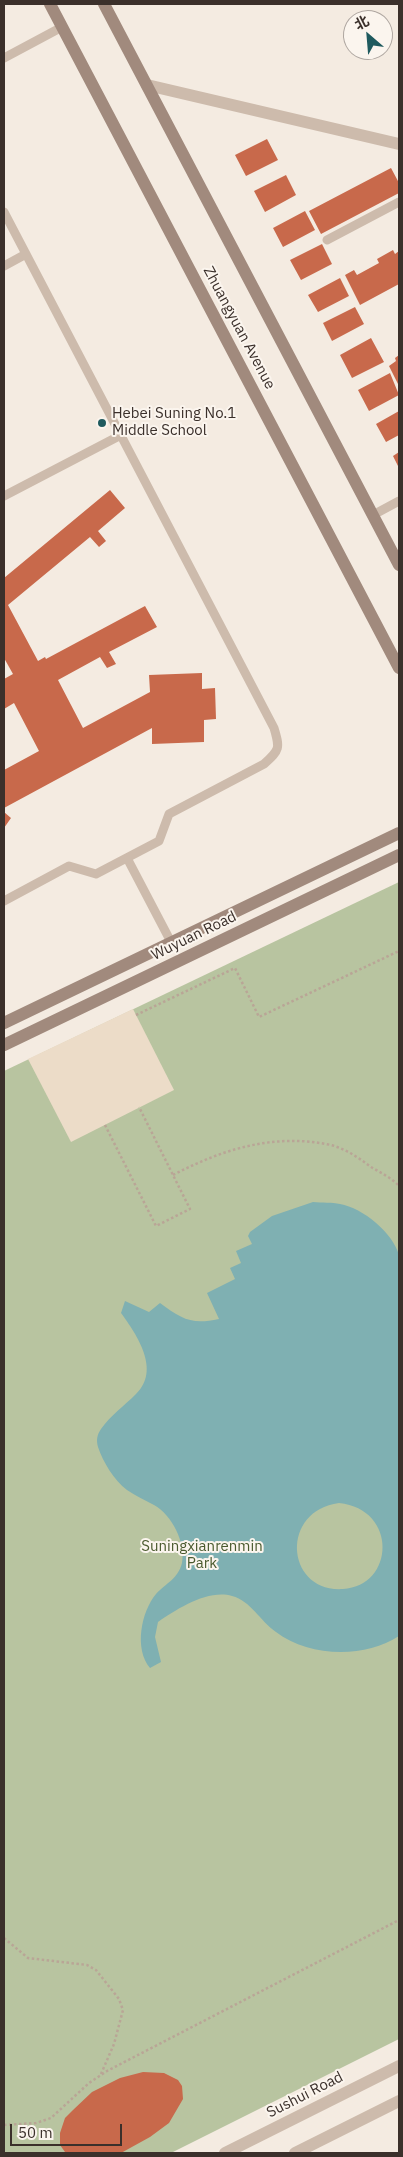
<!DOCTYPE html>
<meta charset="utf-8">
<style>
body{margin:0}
#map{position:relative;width:403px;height:2157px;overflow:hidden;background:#f4ebe1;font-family:"IBM Plex Sans","Noto Sans SC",sans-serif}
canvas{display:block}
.frame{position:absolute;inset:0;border:5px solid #3b302b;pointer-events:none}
.north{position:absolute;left:343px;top:10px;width:50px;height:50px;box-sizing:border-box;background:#fbf5ee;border:1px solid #aea6a0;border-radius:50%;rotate:333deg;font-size:14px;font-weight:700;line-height:20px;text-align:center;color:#3b302b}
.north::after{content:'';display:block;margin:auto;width:18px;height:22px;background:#1f5a5e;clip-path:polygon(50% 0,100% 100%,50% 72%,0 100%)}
.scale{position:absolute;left:10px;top:2124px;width:112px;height:22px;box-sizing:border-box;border:2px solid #3b302b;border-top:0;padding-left:6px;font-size:15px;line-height:18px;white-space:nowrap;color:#3b302b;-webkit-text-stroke:4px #fbf5ee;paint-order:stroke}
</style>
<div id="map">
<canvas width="403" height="2157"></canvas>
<div class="frame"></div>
<div class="north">北</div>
<div class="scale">50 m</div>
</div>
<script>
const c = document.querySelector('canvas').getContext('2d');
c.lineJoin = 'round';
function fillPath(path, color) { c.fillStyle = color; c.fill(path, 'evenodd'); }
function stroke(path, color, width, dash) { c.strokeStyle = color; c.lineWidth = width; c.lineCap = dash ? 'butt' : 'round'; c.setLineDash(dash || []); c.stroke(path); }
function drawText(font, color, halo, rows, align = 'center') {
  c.font = font + ' "IBM Plex Sans",sans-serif'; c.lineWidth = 4; c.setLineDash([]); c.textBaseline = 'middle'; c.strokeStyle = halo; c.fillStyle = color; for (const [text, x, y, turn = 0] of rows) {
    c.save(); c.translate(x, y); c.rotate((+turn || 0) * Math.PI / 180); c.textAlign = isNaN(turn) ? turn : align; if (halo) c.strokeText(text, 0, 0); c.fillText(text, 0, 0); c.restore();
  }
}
fillPath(new Path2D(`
 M399,882V2039L171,2153H4V1071Z`), '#b8c4a0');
fillPath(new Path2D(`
 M133,1009L174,1090L71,1142L28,1059Z`), '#ecdcc8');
fillPath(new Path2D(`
 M313,1202C322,1203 332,1202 340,1204C363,1208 393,1233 399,1255V1636C364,1659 309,1657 276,1632C260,1621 251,1601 232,1596C208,1589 177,1609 158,1622L155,1637L161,1662L150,1668C134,1649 141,1612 156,1594C166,1583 178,1579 182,1563C186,1543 172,1515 154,1505C145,1500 136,1496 127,1490C114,1480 103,1462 98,1447C96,1440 97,1435 101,1429C111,1415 124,1406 136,1394C161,1370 137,1335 121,1313L125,1301L149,1312L160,1303C182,1319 191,1325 219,1319L207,1293L235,1279L230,1268L241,1263L236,1251L252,1244L248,1236L250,1232L272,1216ZM339,1503C398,1509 395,1586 343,1589C286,1593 279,1511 339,1503Z`), '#7fb0b2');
fillPath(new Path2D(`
 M267,139L278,160L246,176L235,155Z
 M391,168L399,183V193L321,234L309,211Z
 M286,175L296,195L265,212L254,191Z
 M305,211L315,230L283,247L273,228Z
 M322,244L332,264L301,280L290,260Z
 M393,250L395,254L399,251V284L360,305L345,275L354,270L357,275L379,263L377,259Z
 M340,278L349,296L318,312L308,295Z
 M355,307L364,324L332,341L323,323Z
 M371,338L384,362L352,378L340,355Z
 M399,355V386L389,366L396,361L395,358Z
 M390,373L399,395L369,411L358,390Z
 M399,411V435L386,442L376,424Z
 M399,452V468L393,456Z
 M110,490L125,508L98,531L106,541L99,547L90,537L8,605L38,661L45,657L46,659L145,606L157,627L109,652L116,664L107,668L100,657L58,680L83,728L150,692L149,675L202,673V689L215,688L216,719L204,720V742L152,744V728L4,808V770L39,751L14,703L4,709V679L13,674L4,658V578Z
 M4,812L11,818L4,828Z
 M143,2072L164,2073L178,2080L182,2086L183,2099L169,2123L150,2137L121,2153L65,2152L60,2145V2133L65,2118L73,2110L92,2092L120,2078Z`), '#c8694b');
stroke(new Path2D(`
 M136,1015L235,968L259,1017L399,951
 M105,1125L156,1226L190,1209L139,1107
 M173,1175C223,1149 274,1133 331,1145C346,1149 359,1158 371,1167C381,1173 392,1178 399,1186
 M4,1938L28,1958L87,1965L96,1970L119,1999L123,2010L114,2044L101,2074
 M4,2125L36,2123L51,2118L89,2083L107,2071L399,1920`), '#b9a596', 2.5, [2.5, 2.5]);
stroke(new Path2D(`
 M4,58L62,27
 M4,212L274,728C280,748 280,750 264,764L169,814L159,841L96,874L69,866L4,901
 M327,240L399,202
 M4,266L26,254
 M4,496L121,435
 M373,515L399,501
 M127,858L171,942`), '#cdbbac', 9);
stroke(new Path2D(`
 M147,85L399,144`), '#cdbbac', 12);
stroke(new Path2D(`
 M225,2153L399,2066
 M295,2153L399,2101`), '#cdbbac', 12);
stroke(new Path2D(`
 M50,4L399,668
 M104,4L399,565
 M4,1023L399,833
 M4,1045L399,855`), '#a18a7d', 12);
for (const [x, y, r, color] of [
 [102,423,5,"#1f5a5e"]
]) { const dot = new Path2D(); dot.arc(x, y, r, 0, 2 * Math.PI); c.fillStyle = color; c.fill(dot); stroke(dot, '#fbf5ee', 2); }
drawText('15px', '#3b302b', '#fbf5ee', [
 ["Zhuangyuan Avenue",239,328,62],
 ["Wuyuan Road",194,936,-26],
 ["Sushui Road",305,2095,-27]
]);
drawText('15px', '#3b302b', '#fbf5ee', [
 ["Hebei Suning No.1",112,414],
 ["Middle School",112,431]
], 'left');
drawText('15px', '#4a5a2e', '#fbf5ee', [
 ["Suningxianrenmin",202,1547],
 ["Park",202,1564]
]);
</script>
